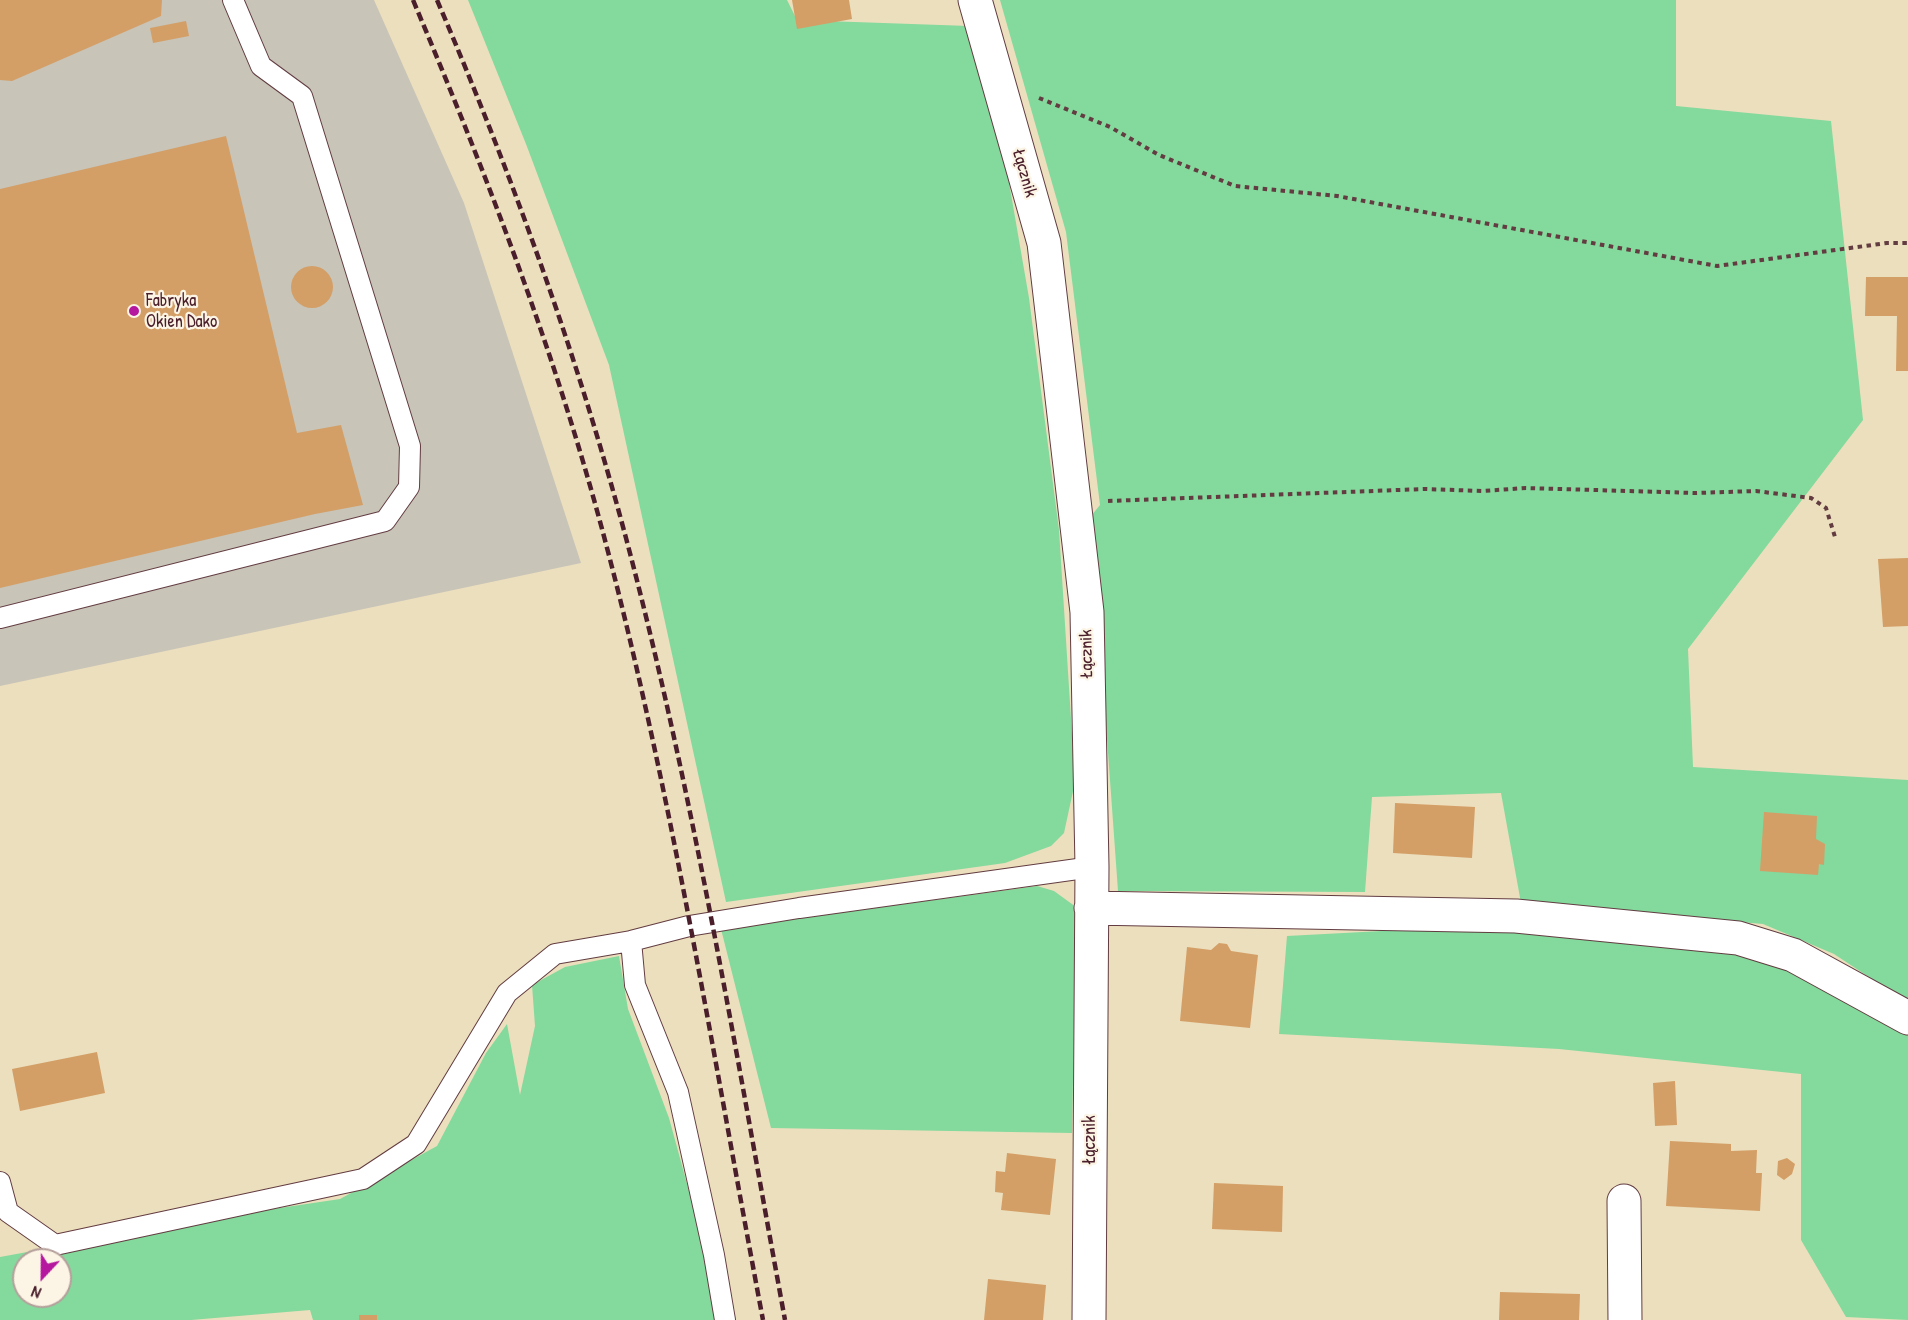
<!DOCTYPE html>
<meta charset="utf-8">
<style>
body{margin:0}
#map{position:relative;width:1908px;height:1320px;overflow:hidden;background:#ecdfbd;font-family:"Patrick Hand",sans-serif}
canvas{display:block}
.north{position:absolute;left:12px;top:1248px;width:60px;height:60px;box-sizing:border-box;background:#fcf5e5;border:2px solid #b59f9b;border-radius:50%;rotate:202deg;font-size:16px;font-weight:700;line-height:24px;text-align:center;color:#4a1f2b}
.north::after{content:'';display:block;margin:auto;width:21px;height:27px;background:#b5179e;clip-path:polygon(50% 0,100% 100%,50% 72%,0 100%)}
</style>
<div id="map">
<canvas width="1908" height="1320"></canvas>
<div class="north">N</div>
</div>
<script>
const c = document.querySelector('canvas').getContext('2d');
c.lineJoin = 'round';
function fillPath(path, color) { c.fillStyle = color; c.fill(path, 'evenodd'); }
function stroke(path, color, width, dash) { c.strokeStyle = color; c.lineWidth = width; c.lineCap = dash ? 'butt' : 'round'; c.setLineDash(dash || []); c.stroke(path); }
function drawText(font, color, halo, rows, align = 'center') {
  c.font = font + ' "Patrick Hand",sans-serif'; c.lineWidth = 4.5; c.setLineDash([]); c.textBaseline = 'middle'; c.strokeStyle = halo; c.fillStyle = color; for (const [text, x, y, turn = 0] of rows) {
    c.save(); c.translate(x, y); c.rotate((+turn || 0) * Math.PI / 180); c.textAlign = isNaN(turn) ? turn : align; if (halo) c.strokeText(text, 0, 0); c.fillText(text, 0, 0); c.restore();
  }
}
fillPath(new Path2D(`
 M0,0H374L464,203L581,563L0,686Z`), '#c8c4b8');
fillPath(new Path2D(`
 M468,0H787L797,20L969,26L1002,142L1029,298L1059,530L1075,782L1064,833L1051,846L1005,863L726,902L609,365L526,144Z
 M1000,0H1676V106L1831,121L1863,420L1688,649L1693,767L1908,780V1003L1834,954L1763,924L1521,903L1501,793L1372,797L1365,892L1118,891L1091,516L1100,505L1066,232Z
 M1037,886L1054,891L1076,907L1072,1133L771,1128L721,929Z
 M1457,927L1683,946L1750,955L1821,984L1908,1035V1320L1846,1317L1801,1240V1074L1559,1049L1279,1034L1287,936Z
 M619,956L628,1009L669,1118L707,1257L717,1320H313L310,1310L191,1320H0V1257L219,1217L340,1199L437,1146L486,1053L507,1024L520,1095L535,1026L532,985L565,967ZM24,1260H60V1296H24Z`), '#84d99d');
fillPath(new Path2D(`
 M0,0H162L161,16L12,81L0,80Z
 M792,0H849L852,19L797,29Z
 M186,21L189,36L153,43L150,28Z
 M226,136L297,433L341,425L363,505L315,514L0,588V189Z
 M291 287a21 21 0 1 1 42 0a21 21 0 1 1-42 0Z
 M1866,277H1908V371H1896L1897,316H1865Z
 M1908,558V626L1883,627L1878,559Z
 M1395,803L1475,807L1472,858L1393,853Z
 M1764,812L1817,816L1816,839L1825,844L1824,865L1819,864L1818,875L1760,871Z
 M1219,943L1227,944L1231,951L1258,955L1250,1028L1180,1021L1187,947L1211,950Z
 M97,1052L105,1093L20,1111L12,1069Z
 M1675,1081L1677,1125L1655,1126L1653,1083Z
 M1670,1141L1731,1144V1151L1757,1150L1756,1173H1762L1760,1211L1666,1206Z
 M1007,1153L1056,1159L1050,1215L1001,1210L1003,1193L995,1192L996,1171L1005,1172Z
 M1787,1158L1795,1164L1792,1174L1784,1180L1777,1175L1778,1161Z
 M1214,1183L1283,1186L1282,1232L1212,1229Z
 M988,1279L1046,1285L1043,1320H984Z
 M1500,1292L1580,1294L1579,1320H1499Z
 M359,1315H377V1320H359Z`), '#d39f67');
const service = new Path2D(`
 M0,618L385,521L409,487L410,446L302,96L261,66L233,0
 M631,941L635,985L678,1092L714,1255L725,1320
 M0,1182L8,1212L55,1245L363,1179L416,1144L507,993L555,954L631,941L689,926L799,908L1092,867`);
const minor = new Path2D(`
 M975,0L1044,243L1087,612L1092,867L1089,1320
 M1091,908L1516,916L1738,938L1793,955L1908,1018
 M1624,1201L1625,1320`);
stroke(service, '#623c41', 22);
stroke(minor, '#623c41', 35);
stroke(new Path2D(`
 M1039,98L1110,127L1159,155L1235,186L1337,196L1717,266L1887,243H1908
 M1108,501L1425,489L1483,491L1526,488L1696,493L1756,491L1811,498L1826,508L1835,537`), '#623c41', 4, [4.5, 4.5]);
stroke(service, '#fff', 20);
stroke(minor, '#fff', 33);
stroke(new Path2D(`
 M413,0C488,178 557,357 606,544C673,799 714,1061 763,1320
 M437,0C512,175 577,354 626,538C694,795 737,1059 785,1320`), '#4a1f2b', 4.5, [9, 4.5]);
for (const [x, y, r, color] of [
 [134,311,6,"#b5179e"]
]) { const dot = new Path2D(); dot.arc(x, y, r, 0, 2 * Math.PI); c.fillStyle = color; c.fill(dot); stroke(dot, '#fcf5e5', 2); }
drawText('18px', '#4a1f2b', '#fcf5e5', [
 ["Łącznik",1024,173,74],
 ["Łącznik",1087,654,-91],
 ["Łącznik",1090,1140,-90]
]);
drawText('18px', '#4a1f2b', '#fcf5e5', [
 ["Fabryka",146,301],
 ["Okien Dako",146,322]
], 'left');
</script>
